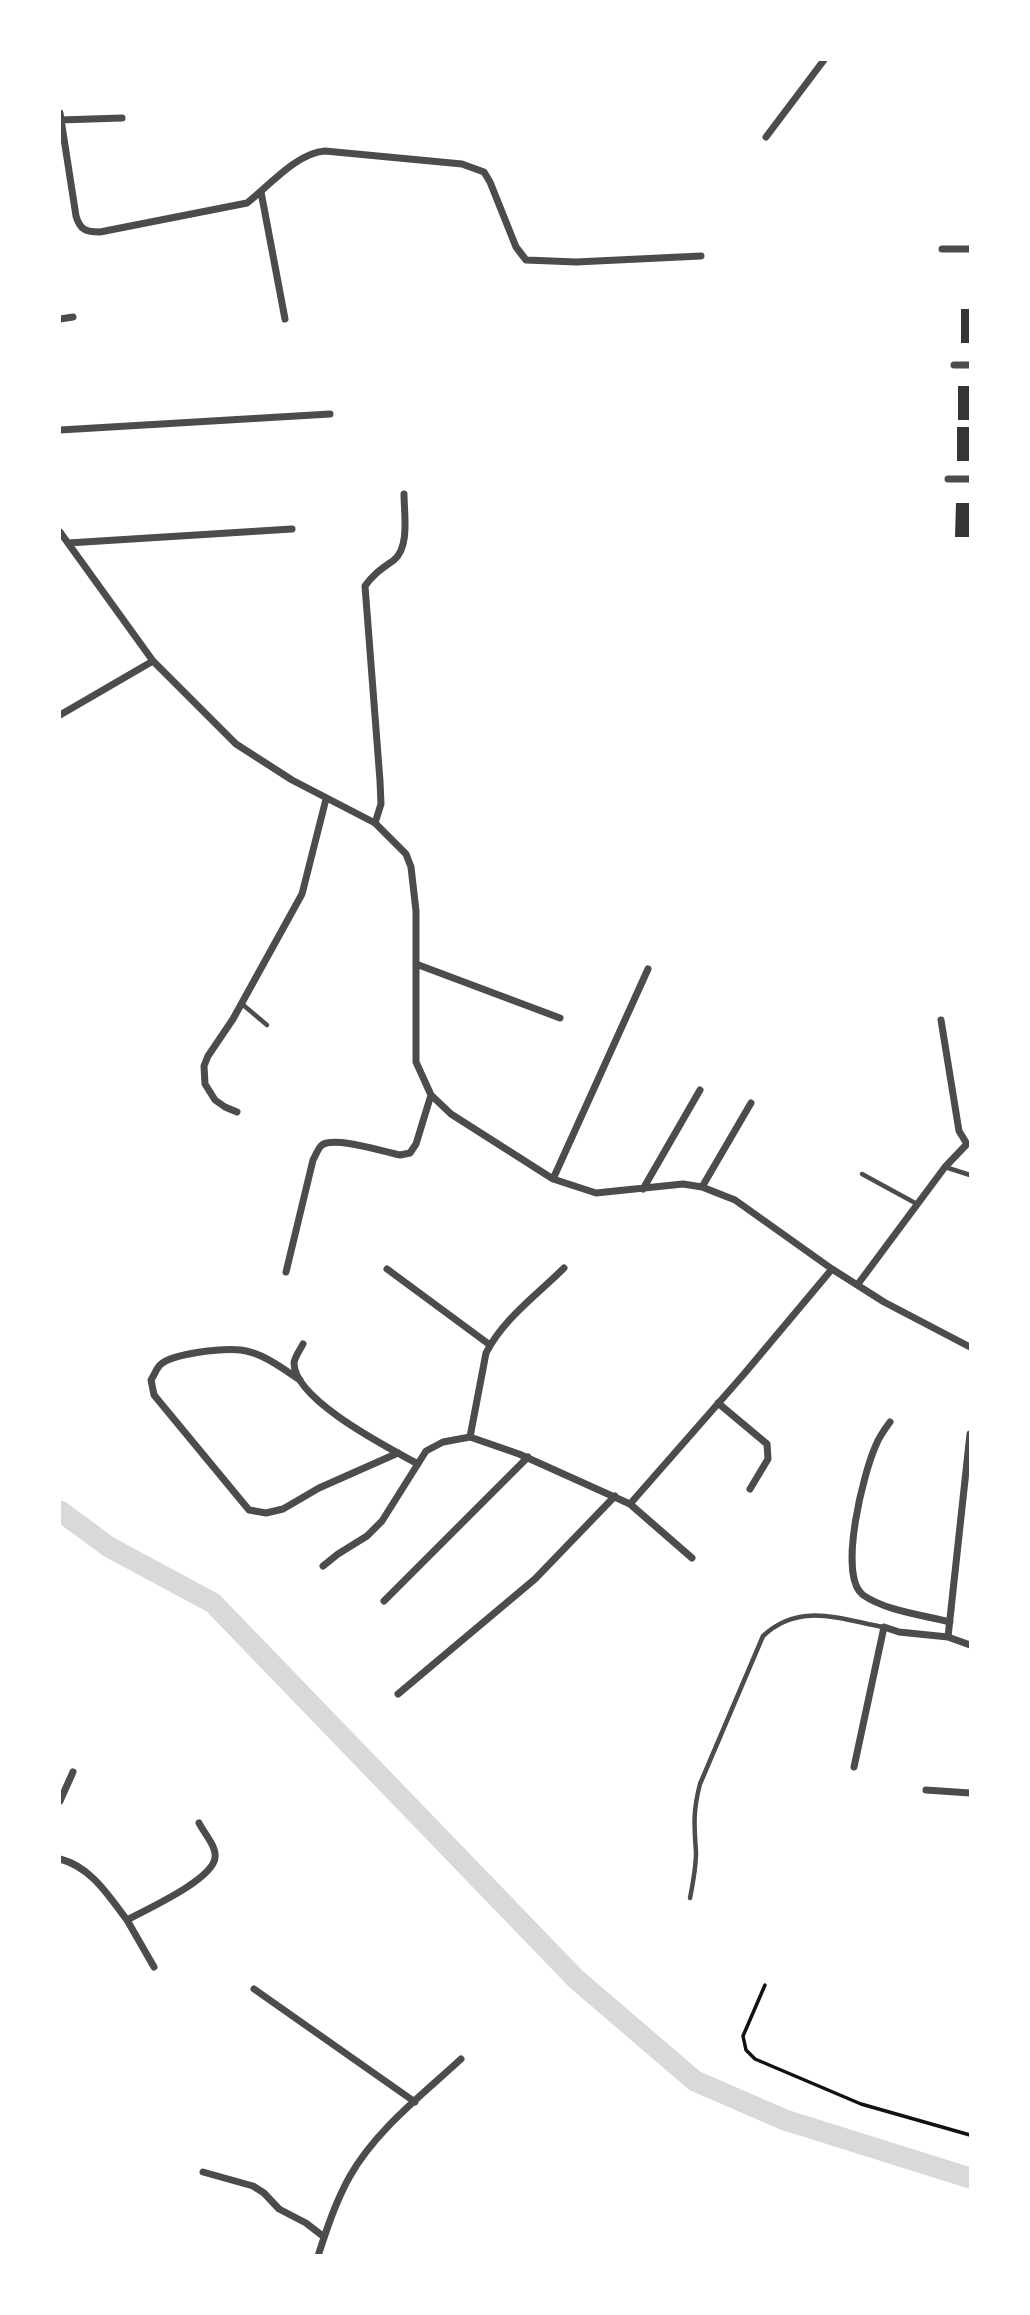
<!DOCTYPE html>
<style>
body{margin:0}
#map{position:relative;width:1030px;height:2315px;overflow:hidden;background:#fff;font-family:"Alegreya Sans",sans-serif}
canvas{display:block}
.frame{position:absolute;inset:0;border:61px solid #fff;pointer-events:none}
</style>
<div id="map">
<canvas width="1030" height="2315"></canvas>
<div class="frame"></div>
</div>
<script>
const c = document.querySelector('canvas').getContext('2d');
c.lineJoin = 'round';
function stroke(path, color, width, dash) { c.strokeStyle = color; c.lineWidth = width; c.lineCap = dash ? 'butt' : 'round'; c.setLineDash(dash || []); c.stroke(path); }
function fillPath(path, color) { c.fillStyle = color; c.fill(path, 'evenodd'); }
stroke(new Path2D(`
 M60,1511L109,1547L213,1603L576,1979L695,2081L785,2120L970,2178`), '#d9d9d9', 21);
fillPath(new Path2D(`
 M961,309H970V343H961Z
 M958,386H970V420H958Z
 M957,427H970V461H957Z
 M956,503H970V537H955Z`), '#353535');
stroke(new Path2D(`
 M765,1985L743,2036L746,2050L755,2059L861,2104L970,2135`), '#111', 3.5);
stroke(new Path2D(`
 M242,1004L267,1025
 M945,1167L970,1175
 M862,1174L917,1204
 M690,1898C693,1883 696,1868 696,1852C694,1826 693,1810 700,1784L763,1636C799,1602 840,1619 883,1627`), '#4c4c4c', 4.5);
stroke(new Path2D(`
 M60,113L76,216C80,230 86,232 100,232L247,203C268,187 296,153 325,151L462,164L484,172L490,182L516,247L526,260L576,262L701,256
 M60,120L122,118
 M766,137L824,60
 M261,192L285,319
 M942,249H970
 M60,319L73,317
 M954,365H970
 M60,430L330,414
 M948,479H970
 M60,532L153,661L236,744L292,780L375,823L406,854L411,867L416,911V1062L431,1095L451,1114L553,1179L596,1193L683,1184L702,1187L735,1200L832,1269L884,1302L970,1347
 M68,543L292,529
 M60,715L153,661
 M375,823L381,804L380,781L365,586C373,574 383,568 394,560C410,547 404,513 404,494
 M416,964L560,1018
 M237,1112L225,1107L215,1100L205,1084L204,1066L208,1056L233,1019L302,894L326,799
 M553,1179L648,969
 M702,1187L751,1103
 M643,1189L700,1090
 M387,1269L490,1345
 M286,1272L313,1160C316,1155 318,1148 322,1145C335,1136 384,1152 400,1155L410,1153L416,1144L431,1095
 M858,1284L945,1167L967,1144L959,1131L941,1020
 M303,1344C300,1350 295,1356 294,1363C294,1400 389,1448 418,1464
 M300,1380C282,1368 263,1353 241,1350C224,1348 172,1353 160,1365C156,1369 154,1376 151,1380L154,1395L249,1510L266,1513L283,1509L319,1488L398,1453
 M718,1403L767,1444L768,1459L750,1489
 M890,1422C885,1429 879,1437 876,1445C864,1471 837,1575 863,1595C886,1611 923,1615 950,1622
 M970,1434L948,1637L970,1645
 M470,1437L486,1353C503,1319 537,1295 564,1268
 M630,1504L744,1374L832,1269
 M323,1566L338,1554L367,1536L382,1521L426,1451L443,1442L470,1437L519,1454L630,1504L692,1558
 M384,1601L528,1457
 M398,1694L535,1579L615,1496
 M854,1767L884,1627L899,1632L948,1637
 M926,1790L970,1793
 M60,1801L73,1772
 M60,1859C91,1867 108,1895 127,1920C147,1909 212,1880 215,1858C217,1847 204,1833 199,1823
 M127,1920L154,1967
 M254,1989L415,2102
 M203,2172L253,2186L264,2193L279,2209L306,2223L324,2237
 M318,2256C327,2228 336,2201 350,2176C376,2130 422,2095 461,2059`), '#4c4c4c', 7);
</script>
